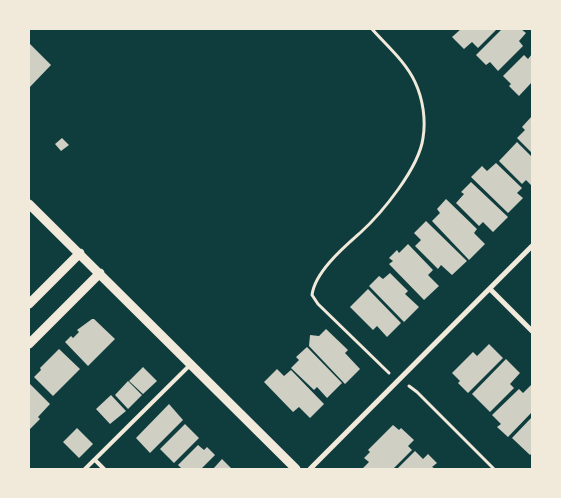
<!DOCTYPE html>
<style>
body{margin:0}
#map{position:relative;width:561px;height:498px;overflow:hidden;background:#0f3d3e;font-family:Karla,sans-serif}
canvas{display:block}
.frame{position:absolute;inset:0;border:30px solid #f1e9da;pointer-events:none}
</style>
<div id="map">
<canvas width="561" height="498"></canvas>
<div class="frame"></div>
</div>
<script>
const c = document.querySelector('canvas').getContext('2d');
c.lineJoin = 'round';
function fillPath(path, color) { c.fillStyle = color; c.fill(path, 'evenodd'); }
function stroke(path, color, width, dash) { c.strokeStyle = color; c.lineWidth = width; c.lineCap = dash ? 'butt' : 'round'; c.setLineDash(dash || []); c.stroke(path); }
fillPath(new Path2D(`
 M461,29H497L478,48L472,42L464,49L452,37Z
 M502,29H521L526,33L519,41L523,46L498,71L490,62L486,65L476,55Z
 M29,43L51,65L29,88Z
 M532,54V82L519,96L509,86L511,84L503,76L524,55L528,59Z
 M532,116V153L517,138L525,130L522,127Z
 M62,138L69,145L61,151L55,144Z
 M517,142L532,157V186L526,180L522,184L499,161Z
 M496,163L522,188L517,193L523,198L508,213L471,177L482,166L487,171Z
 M471,182L508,217L493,232L483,222L479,226L456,203L464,194L461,192Z
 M446,199L477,229L474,233L485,244L469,260L432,221L440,213L437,209Z
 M426,221L467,261L452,275L441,265L438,269L415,246L421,240L414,233Z
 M408,244L433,270L428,275L439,286L424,300L389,264L393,261L389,258L397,250L399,253Z
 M390,273L408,291L405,294L419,307L404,322L369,286L379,276L383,279Z
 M368,289L401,323L387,337L377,326L373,330L350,307Z
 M92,319H94L115,339L88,366L65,342L71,336L73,338L79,332L77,330Z
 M326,329L348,350L345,353L360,369L345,384L309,346L310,335L319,336Z
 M489,344L503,358L468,393L458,383L460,381L452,373L473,352L477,356Z
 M307,347L342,383L327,398L317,387L314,390L291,368L299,360L296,357Z
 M59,349L80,369L53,396L34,377L41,370L40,368Z
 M506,359L520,373L510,384L514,388L490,412L472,394Z
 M143,367L157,381L143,394L129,381Z
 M277,369L284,376L291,370L324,404L310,418L299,407L293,412L264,382Z
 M128,381L142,395L128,409L115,395Z
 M29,383L50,404L38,417L40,419L29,430Z
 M532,384V412L508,437L497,427L501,424L492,415L519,389L523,393Z
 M111,395L126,411L110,424L96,409Z
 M169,404L183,420L150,453L136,438Z
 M532,417V453L530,455L512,438Z
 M185,424L199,438L174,463L160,449Z
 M393,425L399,430L401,428L414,440L408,446L412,450L393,469H362L369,462L364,458L370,452L368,450Z
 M77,428L93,444L79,458L63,442Z
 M198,445L204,450L207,447L215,455L201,469H182L178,465Z
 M415,451L423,459L428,454L437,463L432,467L434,468L397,469Z
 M222,459L231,468L229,469H213Z`), '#cfcfc3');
stroke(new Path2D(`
 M372,29C386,45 406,62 415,82C423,99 426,120 423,138C419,168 382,213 360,233C343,248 315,272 312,295L318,304L389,373
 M409,386L417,392L494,469`), '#f1e9da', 3);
stroke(new Path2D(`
 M95,460L104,469
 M85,469L190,365`), '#f1e9da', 4);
stroke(new Path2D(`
 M490,289L532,331
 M310,469L532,246`), '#f1e9da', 5);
stroke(new Path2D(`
 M29,204L296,469
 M29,304L80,253
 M29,344L100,273`), '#f1e9da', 9);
</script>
